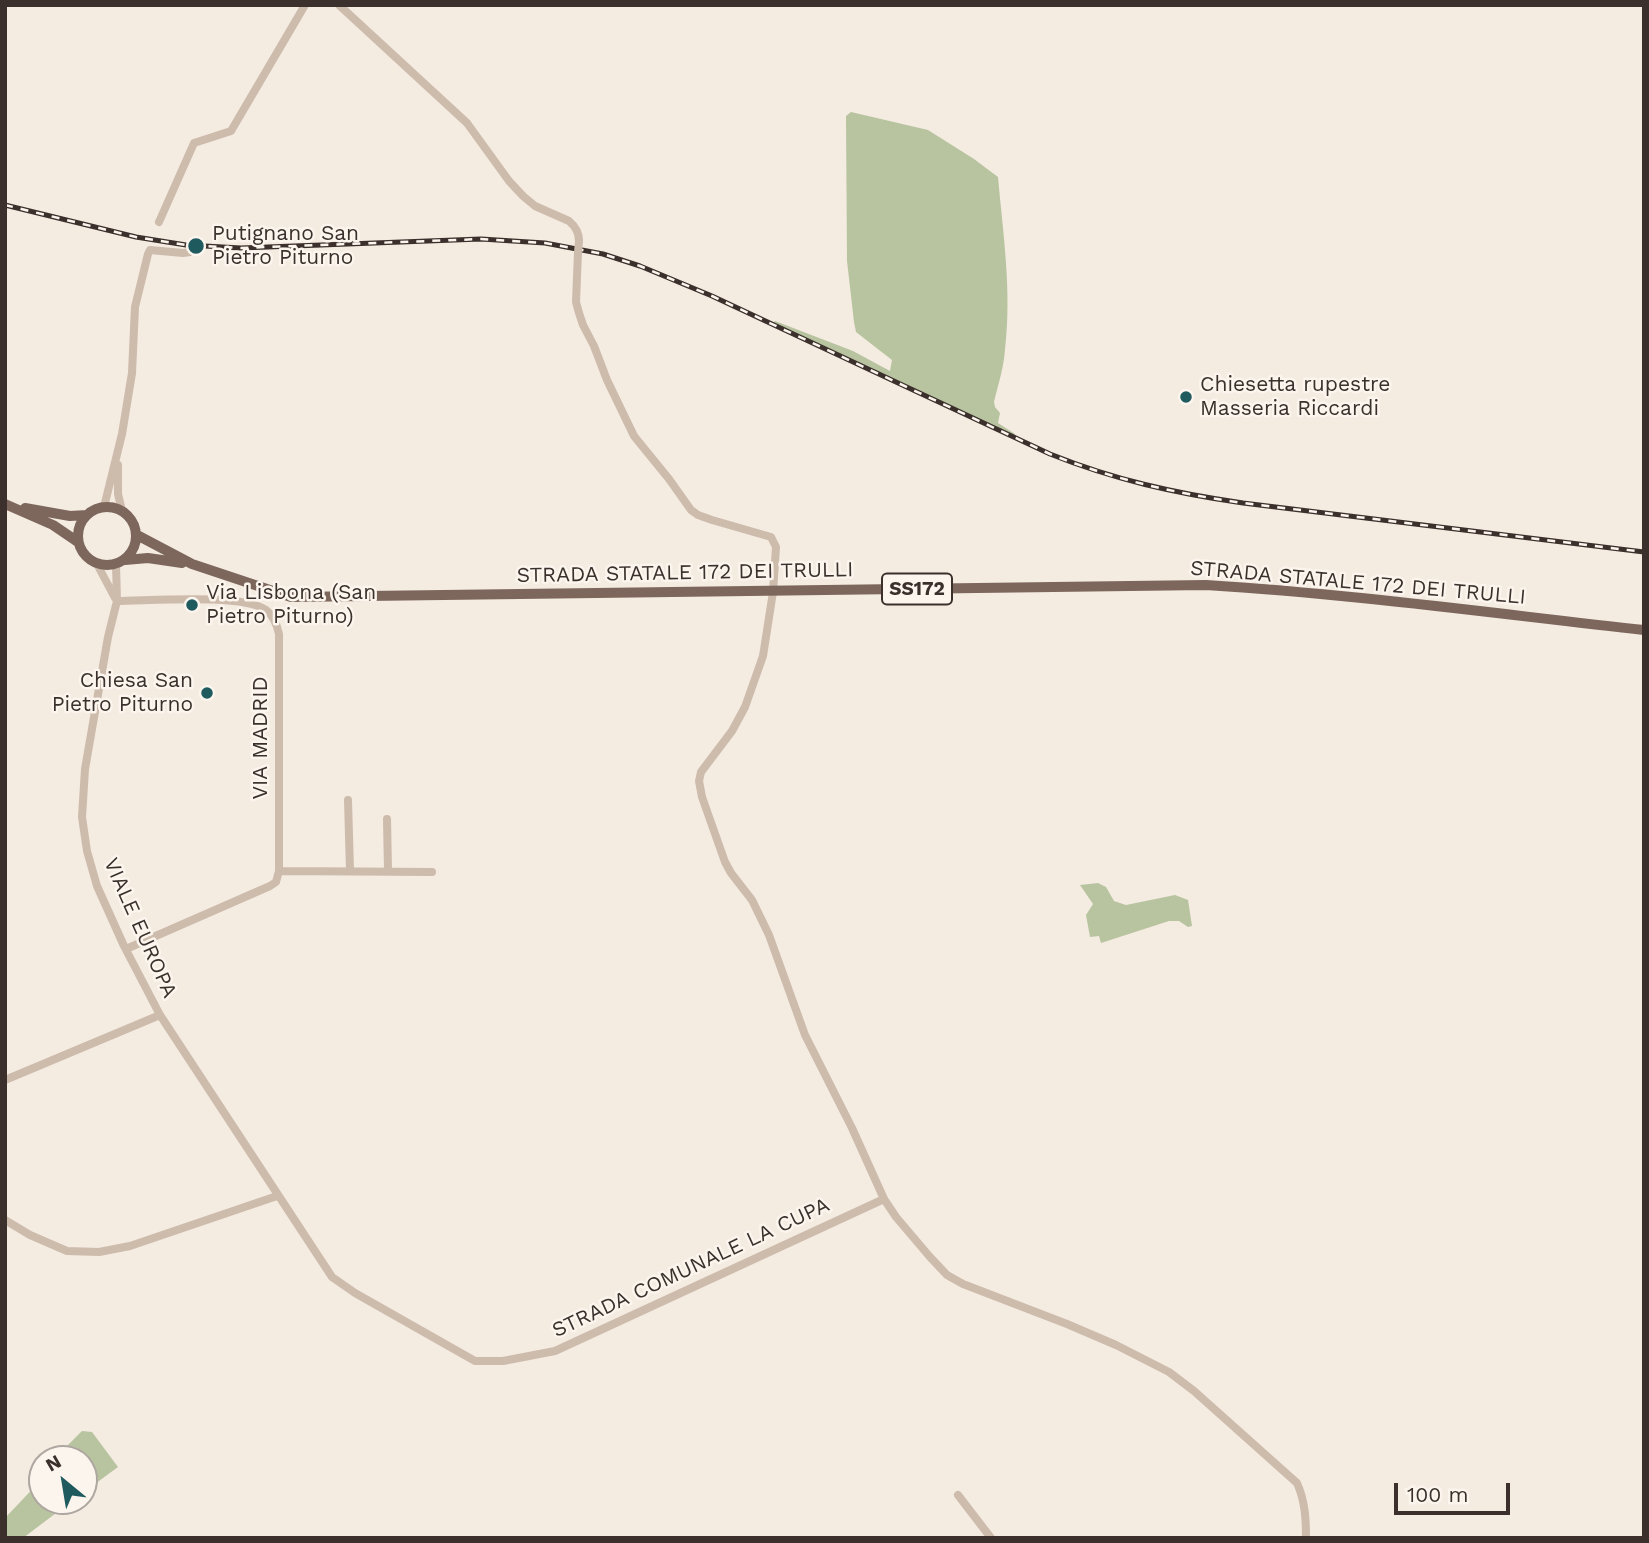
<!DOCTYPE html>
<style>
body{margin:0}
#map{position:relative;width:1649px;height:1543px;overflow:hidden;background:#f4ebe1;font-family:"Work Sans",sans-serif}
canvas{display:block}
.frame{position:absolute;inset:0;border:7px solid #3b302b;pointer-events:none}
.north{position:absolute;left:28px;top:1445px;width:70px;height:70px;box-sizing:border-box;background:#fbf5ee;border:2px solid #aea6a0;border-radius:50%;rotate:330deg;font-size:19px;font-weight:700;line-height:28px;text-align:center;color:#3b302b}
.north::after{content:'';display:block;margin:auto;width:24px;height:32px;background:#1f5a5e;clip-path:polygon(50% 0,100% 100%,50% 72%,0 100%)}
.scale{position:absolute;left:1394px;top:1483px;width:116px;height:32px;box-sizing:border-box;border:4px solid #3b302b;border-top:0;padding-left:9px;font-size:21px;line-height:24px;white-space:nowrap;color:#3b302b;-webkit-text-stroke:5px #fbf5ee;paint-order:stroke}
</style>
<div id="map">
<canvas width="1649" height="1543"></canvas>
<div class="frame"></div>
<div class="north">N</div>
<div class="scale">100 m</div>
</div>
<script>
const c = document.querySelector('canvas').getContext('2d');
c.lineJoin = 'round';
function fillPath(path, color) { c.fillStyle = color; c.fill(path, 'evenodd'); }
function stroke(path, color, width, dash) { c.strokeStyle = color; c.lineWidth = width; c.lineCap = dash ? 'butt' : 'round'; c.setLineDash(dash || []); c.stroke(path); }
function drawText(font, color, halo, rows, align = 'center') {
  c.font = font + ' "Work Sans",sans-serif'; c.lineWidth = 5; c.setLineDash([]); c.textBaseline = 'middle'; c.strokeStyle = halo; c.fillStyle = color; for (const [text, x, y, turn = 0] of rows) {
    c.save(); c.translate(x, y); c.rotate((+turn || 0) * Math.PI / 180); c.textAlign = isNaN(turn) ? turn : align; if (halo) c.strokeText(text, 0, 0); c.fillText(text, 0, 0); c.restore();
  }
}
fillPath(new Path2D(`
 M851,112L928,130L974,159L998,177C1003,233 1012,292 1005,349C1004,367 998,385 994,402L995,407L1000,413L998,423L1015,434L1013,437L773,323L775,321L853,351L890,371L892,360L856,332L854,322L847,261L846,116Z
 M1098,883L1106,887L1114,901L1126,905L1175,895L1188,900L1192,926L1188,927L1179,921H1169L1101,943L1099,936L1090,937L1086,915L1093,904L1080,885Z
 M82,1431L92,1432L118,1467L84,1492V1459H54Z
 M42,1479V1501H72L23,1538H5V1518Z`), '#b8c4a0');
stroke(new Path2D(`
 M339,5L467,123L509,181L523,196L535,206L569,221C575,226 579,232 579,241
 M159,222L194,143L231,131L305,5
 M578,252L576,302L579,313L583,325L594,346L607,380L634,436L669,479L691,510L698,515L712,520L771,537L776,547L773,592L763,656L745,707L732,731L701,772L699,781L702,797L725,862L731,873L752,900L769,935L805,1035L852,1128L884,1199L896,1217L930,1257L947,1275L963,1284L1067,1324L1116,1345L1169,1372L1194,1391L1297,1483C1305,1501 1306,1518 1306,1538
 M118,465V494L122,511
 M104,507L122,434L132,373L135,307L148,254L150,250L183,253L190,252
 M97,564L115,598
 M116,564L117,601L108,637L85,769L82,817L87,851L97,886L124,946L160,1015L332,1277L355,1293L475,1361H503L555,1351L884,1199
 M117,601C149,601 242,593 266,610C274,616 277,625 279,634V871L276,882L270,886L126,949
 M348,800L350,871
 M387,819L388,871
 M279,871L432,872
 M5,1080L160,1015
 M5,1220L30,1235L67,1251L99,1252L130,1246L277,1196
 M958,1495L991,1538`), '#cdbbac', 8);
stroke(new Path2D(`
 M5,504L53,525L78,542
 M78 536a29 29 0 1 1 58 0a29 29 0 1 1-58 0Z
 M25,508L70,516L87,515
 M137,535L192,564L291,597L1206,585C1352,594 1498,614 1644,630
 M125,560L148,558L182,563`), '#7d675c', 10);
const rail = new Path2D(`
 M5,205L136,237L186,245L241,248L481,239L545,243L603,254L640,266L712,296L1050,454C1115,480 1174,493 1243,503L1644,552`);
stroke(rail, '#3b302b', 5);
stroke(rail, '#fbf5ee', 2.5, [8]);
stroke(new Path2D(`
 M578,252L579,241`), '#cdbbac', 8);
for (const [x, y, r, color] of [
 [196,246,9,"#1f5a5e"],
 [1186,397,7,"#1f5a5e"],
 [192,605,7,"#1f5a5e"],
 [207,693,7,"#1f5a5e"]
]) { const dot = new Path2D(); dot.arc(x, y, r, 0, 2 * Math.PI); c.fillStyle = color; c.fill(dot); stroke(dot, '#fbf5ee', 2.5); }
for (const [x, y, w] of [
 [917,589,70]
]) { const box = new Path2D(); box.roundRect(x - w / 2, y - 15.5, w, 31, 5); c.fillStyle = '#fbf5ee'; c.fill(box); stroke(box, '#3b302b', 2); }
drawText('bold 19px', '#3b302b', null, [
 ["SS172",917,589]
]);
drawText('21px', '#3b302b', '#fbf5ee', [
 ["Putignano San",212,234],
 ["Pietro Piturno",212,258],
 ["Chiesetta rupestre",1200,385],
 ["Masseria Riccardi",1200,409],
 ["Via Lisbona (San",206,593],
 ["Pietro Piturno)",206,617],
 ["Chiesa San",193,681,"right"],
 ["Pietro Piturno",193,705,"right"]
], 'left');
drawText('21px', '#3b302b', '#fbf5ee', [
 ["STRADA STATALE 172 DEI TRULLI",685,573,-1],
 ["STRADA STATALE 172 DEI TRULLI",1358,583,5],
 ["VIA MADRID",261,738,-90],
 ["VIALE EUROPA",140,928,66],
 ["STRADA COMUNALE LA CUPA",691,1268,-25]
]);
</script>
